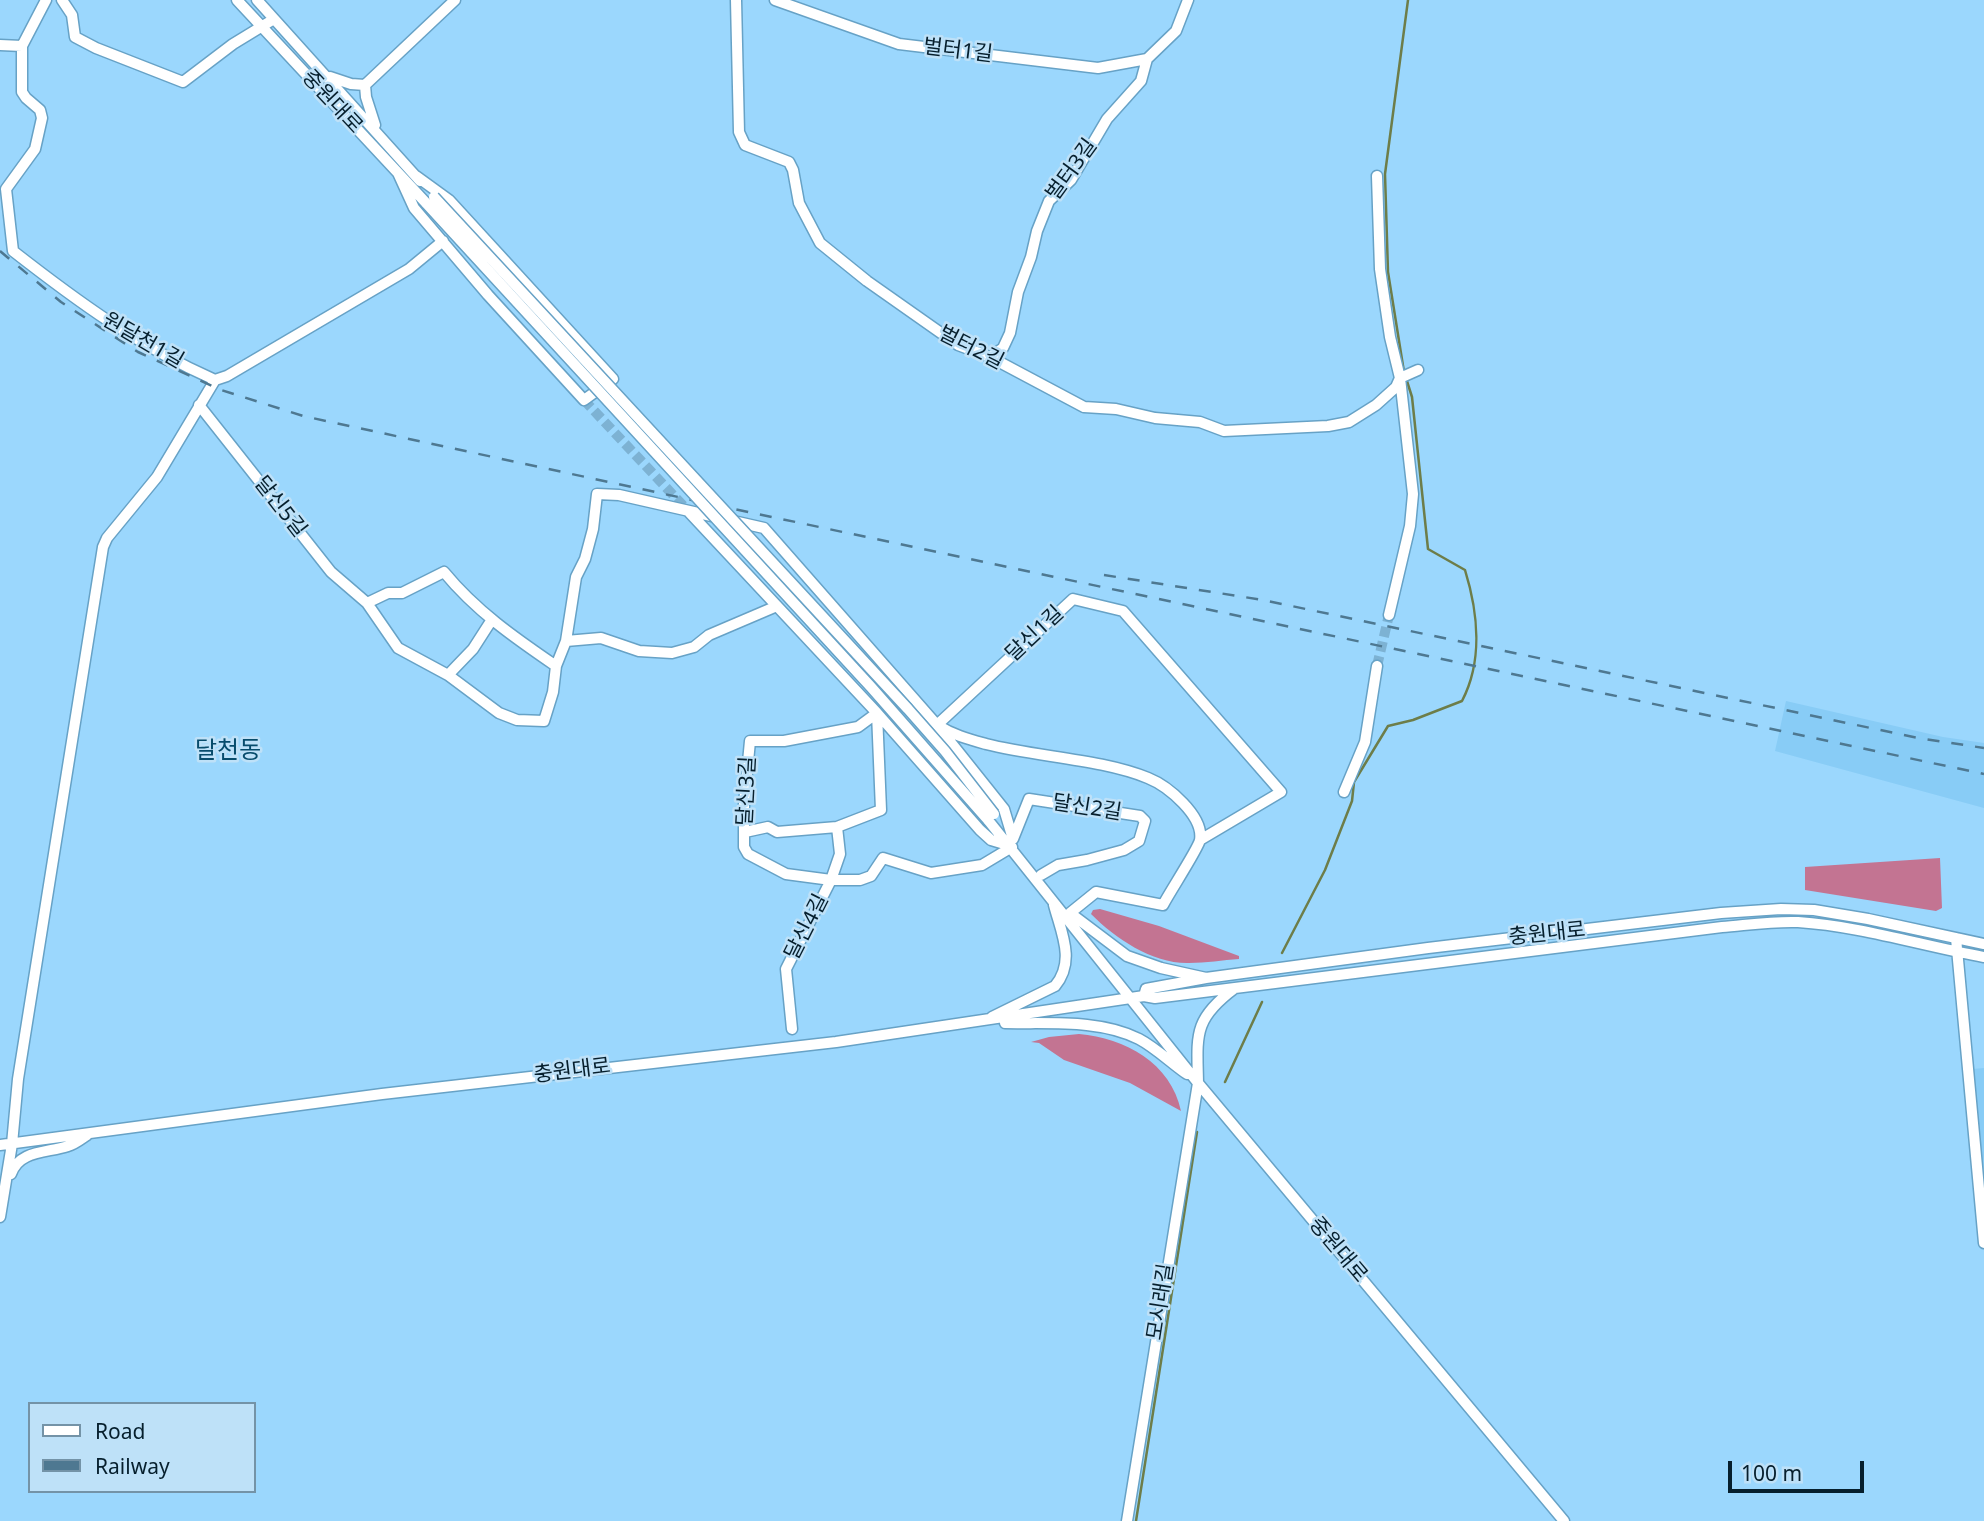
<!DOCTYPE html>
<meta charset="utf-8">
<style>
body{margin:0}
#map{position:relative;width:1984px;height:1521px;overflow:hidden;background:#9bd7fd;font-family:"Noto Sans",sans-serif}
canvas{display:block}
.legend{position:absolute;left:28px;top:1402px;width:228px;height:91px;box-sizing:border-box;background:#bee1f8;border:2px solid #7493a7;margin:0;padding:9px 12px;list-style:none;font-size:21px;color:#061f2d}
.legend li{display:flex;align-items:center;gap:14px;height:35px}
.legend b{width:35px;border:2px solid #7493a7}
.scale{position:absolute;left:1728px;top:1461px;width:136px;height:32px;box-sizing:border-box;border:4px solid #061f2d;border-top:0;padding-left:9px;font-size:21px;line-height:24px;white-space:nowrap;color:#061f2d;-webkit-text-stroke:5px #bee1f8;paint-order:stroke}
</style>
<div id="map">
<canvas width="1984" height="1521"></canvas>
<ul class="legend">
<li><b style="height:9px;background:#fff"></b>Road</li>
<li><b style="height:9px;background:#4e7891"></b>Railway</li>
</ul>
<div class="scale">100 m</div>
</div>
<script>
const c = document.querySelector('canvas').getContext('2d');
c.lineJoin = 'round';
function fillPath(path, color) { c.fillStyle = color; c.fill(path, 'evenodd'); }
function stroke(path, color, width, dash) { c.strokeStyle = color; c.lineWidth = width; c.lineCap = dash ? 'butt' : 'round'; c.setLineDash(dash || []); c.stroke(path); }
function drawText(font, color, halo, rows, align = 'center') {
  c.font = font + ' "Noto Sans","Noto Sans KR",sans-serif'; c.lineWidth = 5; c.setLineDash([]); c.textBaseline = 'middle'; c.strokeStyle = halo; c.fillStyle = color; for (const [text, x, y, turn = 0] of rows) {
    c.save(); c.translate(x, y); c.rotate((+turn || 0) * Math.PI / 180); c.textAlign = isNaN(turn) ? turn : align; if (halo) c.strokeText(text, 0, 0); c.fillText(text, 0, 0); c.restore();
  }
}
fillPath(new Path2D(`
 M1786,701L1943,737L1984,743V808L1775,751Z
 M1984,1068V1178L1973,1069Z`), '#88ccf6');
fillPath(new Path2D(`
 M1940,858L1942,908L1936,911L1805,890V867Z
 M1100,909L1159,926L1239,956V959C1223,960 1206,963 1189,963C1153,964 1116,939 1091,914L1093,910Z
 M1079,1034C1125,1038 1171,1063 1181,1111L1130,1083L1064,1060L1039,1043L1031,1042L1049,1037Z`), '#c37492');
stroke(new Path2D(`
 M1404,372L1388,272L1385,174L1408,0
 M1282,953L1325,870L1352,801L1354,782L1388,726L1413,720L1462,701C1483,661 1478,612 1465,570L1428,549L1412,397L1406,378
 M1225,1082L1262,1002
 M1136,1521L1197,1132`), '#6d7d49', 2.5);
stroke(new Path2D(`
 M584,400L689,512
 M1377,666L1389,615`), '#7db2d3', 10, [10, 5]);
const minor = new Path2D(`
 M46,0L22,46V92L26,98L40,110L42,118L35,149L6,189L13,251C77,301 140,347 215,380L227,376L409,269L443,241
 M62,0L72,15L75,37L96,48L183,82L233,44L274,19
 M237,0L427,204
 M257,0L420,181
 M736,0L739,132L745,145L789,162L793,170L799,203L820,243L867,281L958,345L990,357L1084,407L1116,409L1155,418L1200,422L1224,431L1328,426L1349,422L1376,405L1396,387L1400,378L1418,370
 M775,0L899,44L1098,68L1147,59
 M0,45L22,46
 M330,77L351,84L365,85L455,0
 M365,85L366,97L375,125
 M398,173L414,208L488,295L584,400L613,379L449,200L416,176
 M1377,176L1380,269L1390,337L1400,378L1413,494L1410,526L1389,615
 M990,357L1003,348L1010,333L1018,292L1031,257L1037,231L1049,201L1071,180L1107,119L1141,81L1147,59L1176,31L1188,0
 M199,405L331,572L367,603L388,593H402L444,572C476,611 515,638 556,666L566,641L601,638L639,651L672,653L694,647L709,635L777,606
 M689,512L877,713L980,830L991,840L1011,846
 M367,603L398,648L448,675L499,713L517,720L544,721L553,692L556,666
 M566,641L576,577L585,559L593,529L597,494L619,495L764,528L937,725L1004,809L1013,839
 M448,675L473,649L491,621
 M877,713L858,727L784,741H750L744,804V847L748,854L786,874L831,880H860L871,876L883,858L931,873L982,865L1012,847
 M1344,792L1365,742L1377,666
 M988,820L1198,1083L1564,1521
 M745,832L768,827L777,832L837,827L881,810L877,713
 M1013,839L1029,799L1140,816L1145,821L1139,841L1124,850L1087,860L1058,865L1041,875
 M1200,840L1281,792L1123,611L1073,599L937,725C953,735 968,739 986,744C1037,757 1101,759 1148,778C1168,786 1204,816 1200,840C1198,849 1169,893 1163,905L1096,892L1070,913L1127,956L1161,968L1206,978
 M1956,938L1984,1243
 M1144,996L1146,989L1206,978L1428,948L1721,913L1781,909L1814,910L1868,919L1984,944
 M992,1017L1055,986C1076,961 1061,932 1054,905
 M1005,1023C1048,1024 1100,1019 1139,1039C1156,1048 1171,1063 1187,1074
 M792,1029L786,969L831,880L840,854L837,827
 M0,1145L382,1094L836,1042L1144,996L1155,998L1722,927C1747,925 1773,921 1798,922C1860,926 1923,946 1984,957
 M11,1174C19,1150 47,1153 68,1146C75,1144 81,1139 87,1135
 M0,1217L12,1144L18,1079L103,547L107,538L157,477L215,380
 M1127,1521L1198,1083C1197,1035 1193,1019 1235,988`);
stroke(minor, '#67a2c6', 13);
stroke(minor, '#fff', 10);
stroke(new Path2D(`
 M0,251L61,302L138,352L221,390L303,416L706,503L1984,774
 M1104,575L1263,600L1918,738L1984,748`), '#4e7891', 2.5, [12, 12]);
const minorBridge = new Path2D(`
 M434,197L908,709L945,751L994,814
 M427,204L871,687L988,820`);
stroke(minorBridge, '#67a2c6', 13, []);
stroke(minorBridge, '#fff', 10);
drawText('21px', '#061f2d', '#bee1f8', [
 ["벌터1길",958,51,7],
 ["중원대로",332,102,47],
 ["벌터3길",1072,170,-54],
 ["원달천1길",143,341,30],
 ["벌터2길",971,348,27],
 ["달신5길",280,507,52],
 ["달신1길",1035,634,-43],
 ["달신3길",747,791,-87],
 ["달신2길",1087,808,9],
 ["달신4길",807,927,-63],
 ["충원대로",1547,934,-6],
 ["충원대로",572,1071,-7],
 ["중원대로",1338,1250,50],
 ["모시래길",1161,1302,-81]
]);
drawText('24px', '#074c6c', '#bee1f8', [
 ["달천동",228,751]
]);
</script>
